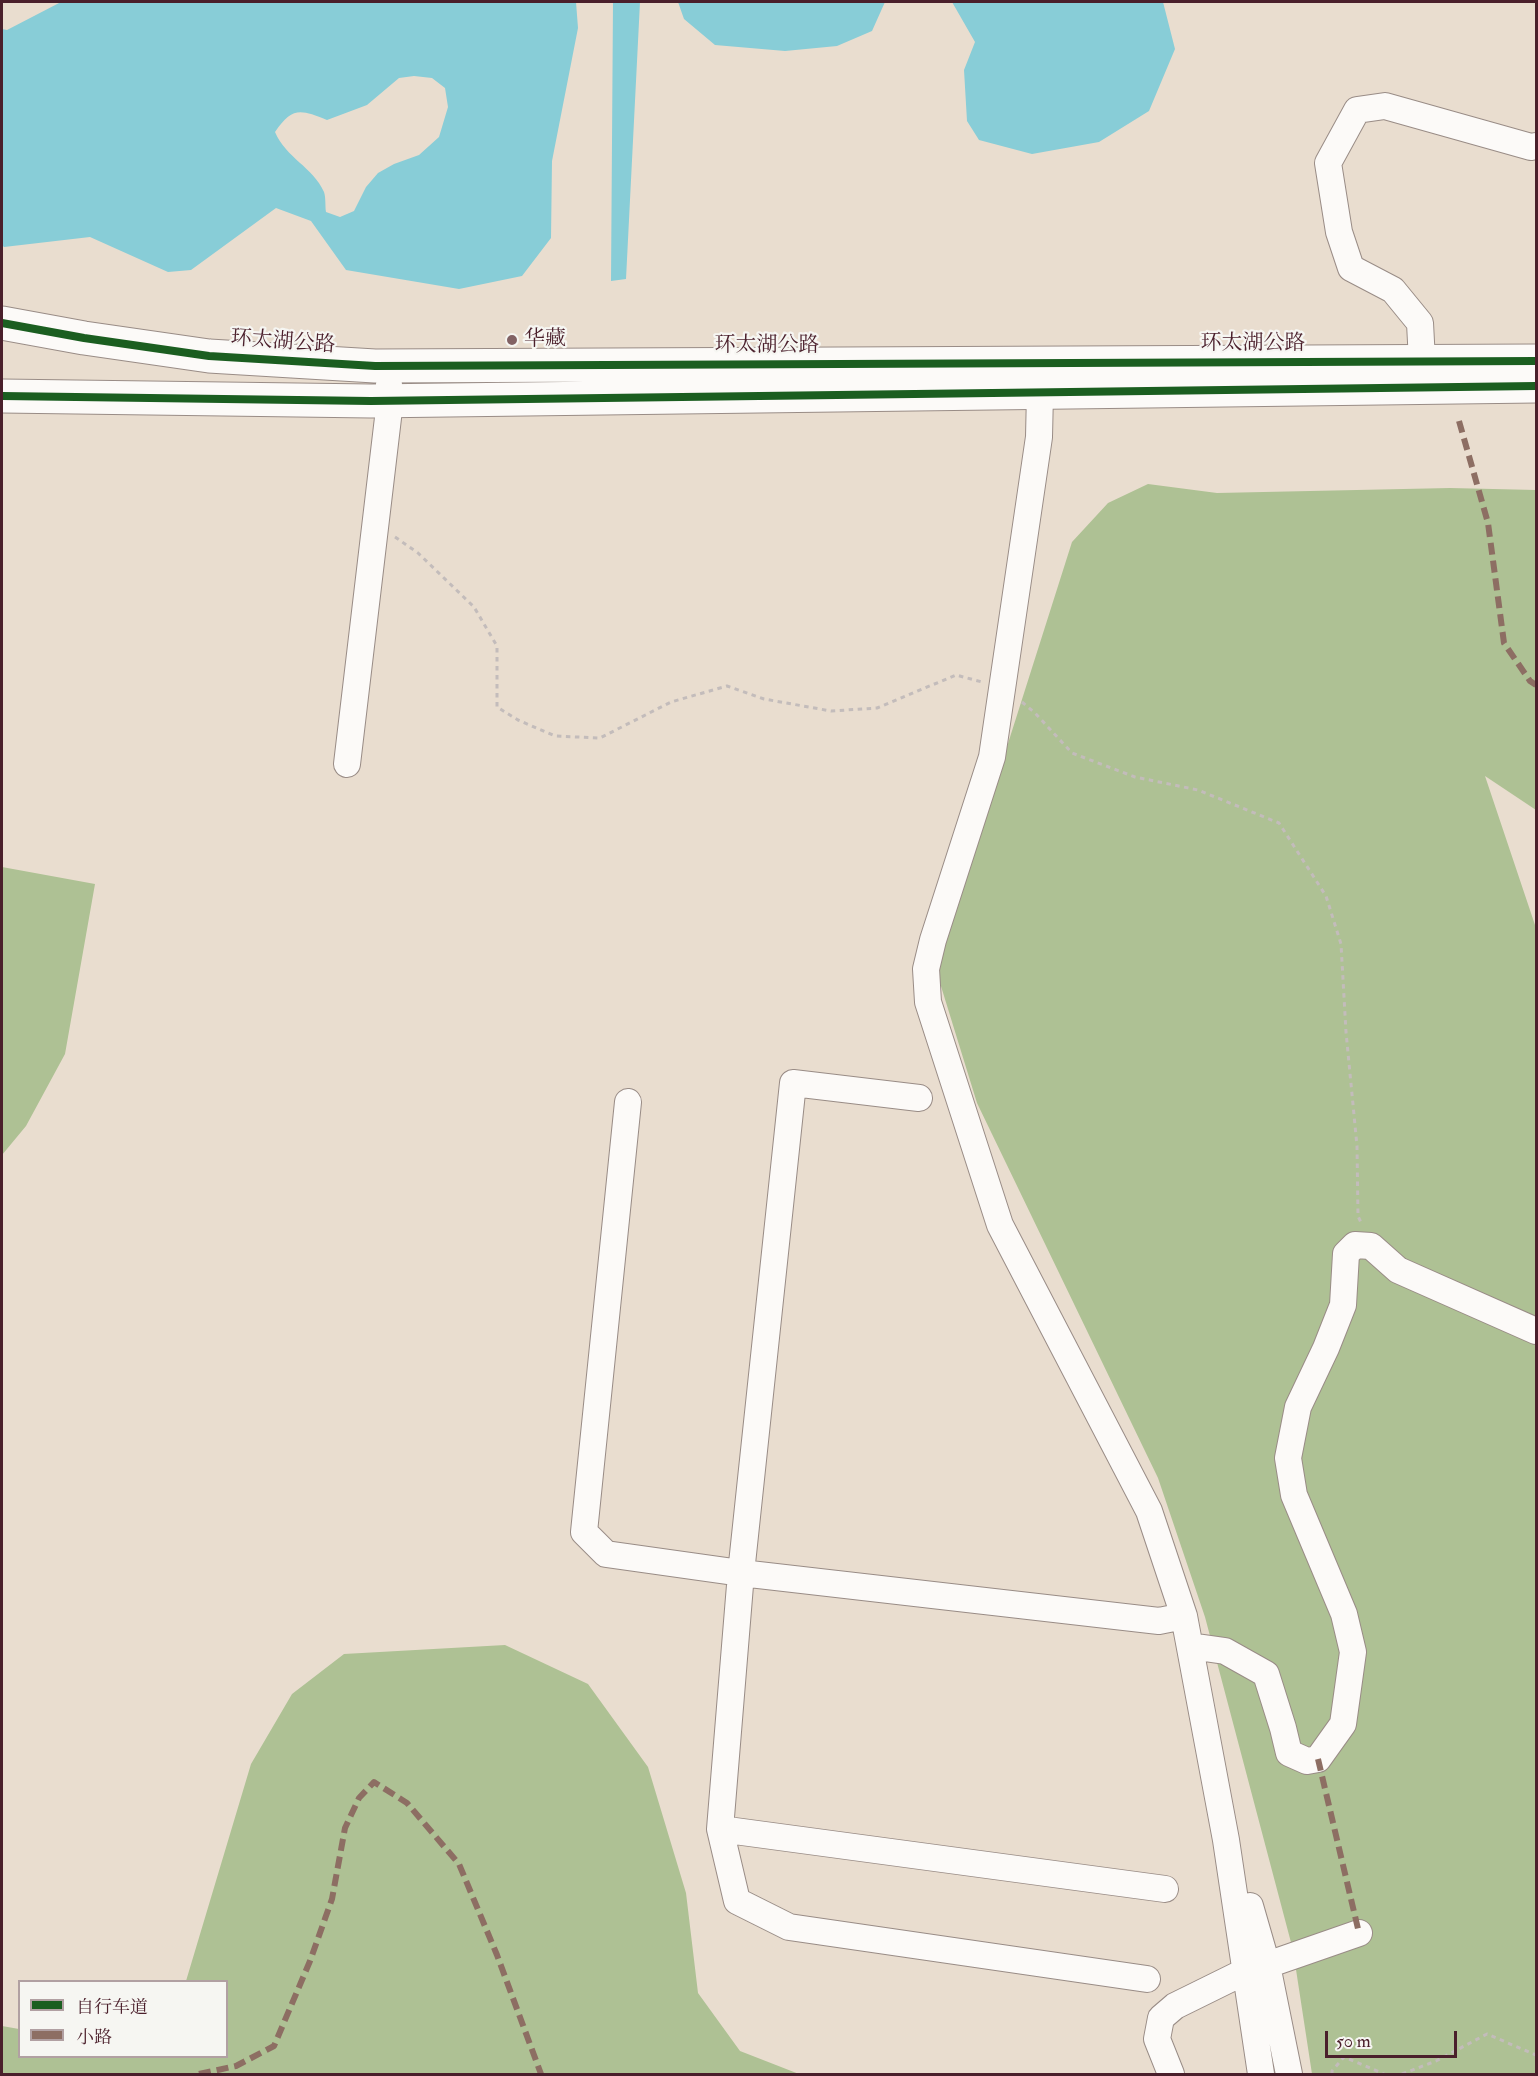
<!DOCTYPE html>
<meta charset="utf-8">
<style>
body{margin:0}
#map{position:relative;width:1538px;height:2076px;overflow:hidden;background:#e9ddcf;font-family:"IM FELL Double Pica","Noto Serif SC",serif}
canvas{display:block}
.frame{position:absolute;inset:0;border:3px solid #4a1f2b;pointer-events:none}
.legend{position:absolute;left:18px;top:1980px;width:210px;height:78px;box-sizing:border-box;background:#f6f6f2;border:2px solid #b1a0a2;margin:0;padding:8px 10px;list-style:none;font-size:18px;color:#4a1f2b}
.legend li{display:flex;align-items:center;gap:12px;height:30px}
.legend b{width:30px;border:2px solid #b1a0a2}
.scale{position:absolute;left:1325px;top:2031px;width:132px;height:27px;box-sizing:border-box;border:3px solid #4a1f2b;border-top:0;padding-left:8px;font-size:18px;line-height:21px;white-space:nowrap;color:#4a1f2b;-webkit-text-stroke:4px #f6f6f2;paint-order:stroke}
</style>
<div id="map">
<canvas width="1538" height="2076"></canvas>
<div class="frame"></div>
<ul class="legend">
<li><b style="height:8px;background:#1b5e20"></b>自行车道</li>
<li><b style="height:8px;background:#8d6e63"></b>小路</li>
</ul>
<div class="scale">50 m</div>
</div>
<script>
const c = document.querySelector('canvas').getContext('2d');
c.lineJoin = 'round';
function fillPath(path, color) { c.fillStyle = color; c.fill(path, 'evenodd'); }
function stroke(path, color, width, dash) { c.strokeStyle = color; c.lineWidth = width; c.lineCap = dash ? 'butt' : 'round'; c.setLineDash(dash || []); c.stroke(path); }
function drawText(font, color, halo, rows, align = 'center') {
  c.font = font + ' "IM FELL Double Pica","Noto Serif SC",serif'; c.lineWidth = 4.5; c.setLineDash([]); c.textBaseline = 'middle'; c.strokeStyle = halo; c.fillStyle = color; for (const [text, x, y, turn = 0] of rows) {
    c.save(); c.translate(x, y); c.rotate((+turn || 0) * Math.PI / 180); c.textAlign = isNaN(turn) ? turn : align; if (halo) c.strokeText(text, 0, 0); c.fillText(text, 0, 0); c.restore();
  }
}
fillPath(new Path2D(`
 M1148,484L1217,493L1450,488L1536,490V810L1485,776L1536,928V2074H1312L1293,1950L1205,1617L1158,1478L977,1103L936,970L1072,542L1108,503Z
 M2,867L95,884L65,1054L26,1126L2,1155Z
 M505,1645L588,1684L648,1767L686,1893L698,1993L740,2051L799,2074H2V2026L19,2029L20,2056H226V1982L186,1981L251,1764L292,1694L344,1654Z`), '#aec194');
fillPath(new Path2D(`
 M61,2H576L578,28L552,161L551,238L522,276L459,289L346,270L311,221L276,208L191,270L168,272L90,237L4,247L2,245V29L7,30ZM414,76L432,78L445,88L448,107L439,137L419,155L394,164L378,173L366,187L354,211L340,217L326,212C325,206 326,198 324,192C313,167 286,158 275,132C292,107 300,109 327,120L367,105L399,78Z
 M613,2H640L626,279L611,281Z
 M678,2H885L872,31L837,46L785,51L715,45L684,19Z
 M952,2H1163L1175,49L1149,111L1099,142L1032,154L979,140L967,121L964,70L975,42Z`), '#88cdd7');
const minor = new Path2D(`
 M1423,380L1420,323L1393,290L1351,268L1339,232L1328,163L1357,110L1385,106L1531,147L1536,146
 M1040,393L1039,437L992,757L933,940L926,969L928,1002L1000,1225L1149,1511L1184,1616L1226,1840L1261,2074
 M347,764L390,401L389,385
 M628,1102L584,1532L606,1554L741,1573L1159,1621L1184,1616
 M1190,1646L1225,1651L1266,1674L1283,1728L1289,1753L1307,1761L1318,1759L1343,1724L1353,1652L1344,1614L1294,1495L1288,1458L1298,1407L1326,1348L1343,1305L1346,1254L1355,1245L1371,1246L1398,1270L1536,1331
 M720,1829L741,1573L793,1083L919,1098
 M1250,1906L1267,1965L1289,2074
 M1267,1965L1359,1933
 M1147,1979L789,1927L737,1901L720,1829L1165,1889
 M1171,2074L1157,2039L1161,2018L1175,2006L1246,1971`);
const highway = new Path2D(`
 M2,323L84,338L209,356L375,366L1536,361
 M2,396L371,401L1536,386`);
stroke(minor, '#998c86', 28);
stroke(highway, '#998c86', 35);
stroke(new Path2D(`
 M395,537L418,553L474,607L497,646V707L518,720L555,736L600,738L671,702L727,686L764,699L831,711L877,708L956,675L982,682
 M1022,702L1035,713L1072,753L1135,777L1198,790L1279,823L1326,896L1341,944L1346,1032L1357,1146L1358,1216L1362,1225
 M1332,2074V2071L1344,2057L1384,2074
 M1402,2074L1436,2061L1487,2034L1536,2055`), '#c3bcbb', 3, [4.5, 4.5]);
stroke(minor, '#fcfaf8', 26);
stroke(highway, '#fcfaf8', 33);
stroke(new Path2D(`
 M1459,421L1488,523L1504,643L1530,681L1536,685
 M1318,1759L1359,1933
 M199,2074L236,2066L274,2046L310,1961L332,1899L345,1828L359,1798L374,1782L407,1803L459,1864L497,1955L541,2074`), '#8d6e63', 6, [12, 6]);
stroke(new Path2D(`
 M2,323L84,338L209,356L375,366L1536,361
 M2,396L371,401L1536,386`), '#1b5e20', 8);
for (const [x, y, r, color] of [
 [512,340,6,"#826264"]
]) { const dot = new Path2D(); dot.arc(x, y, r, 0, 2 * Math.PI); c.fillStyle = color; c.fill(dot); stroke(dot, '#f6f6f2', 2); }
drawText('21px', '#4a1f2b', '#f6f6f2', [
 ["华藏",524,340]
], 'left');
drawText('21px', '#4a1f2b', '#f6f6f2', [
 ["环太湖公路",283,343,4],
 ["环太湖公路",1253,344],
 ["环太湖公路",767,346]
]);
</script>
